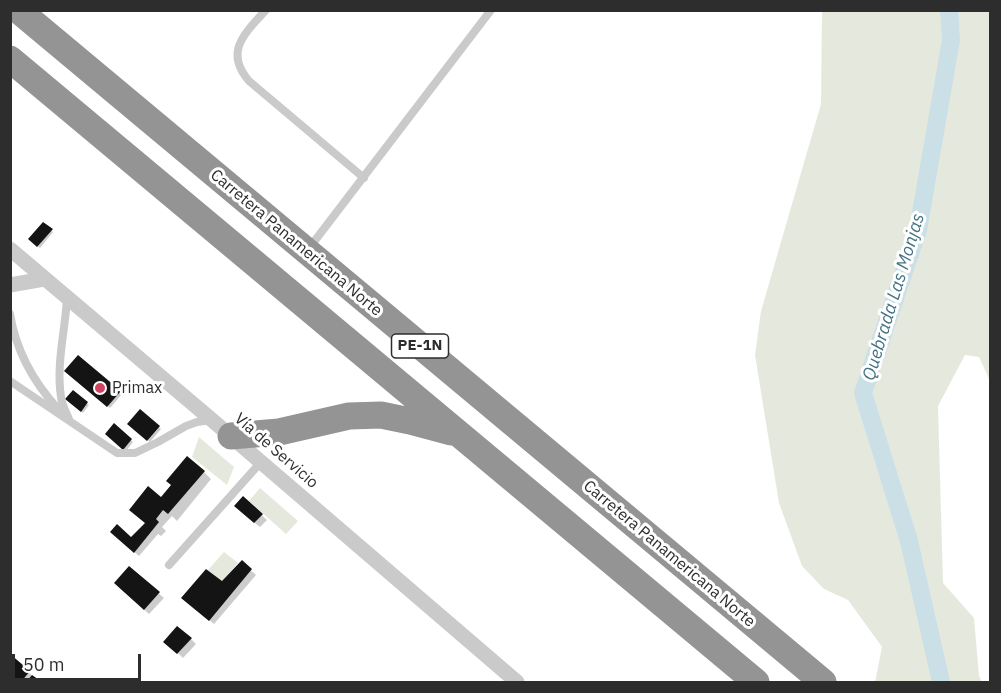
<!DOCTYPE html>
<meta charset="utf-8">
<style>
body{margin:0}
#map{position:relative;width:1001px;height:693px;overflow:hidden;background:#fff;font-family:"IBM Plex Sans",sans-serif}
canvas{display:block}
.frame{position:absolute;inset:0;border:12px solid #2d2d2d;pointer-events:none}
.scale{position:absolute;left:12px;top:654px;width:129px;height:27px;box-sizing:border-box;border:3px solid #2d2d2d;border-top:0;padding-left:8px;font-size:18px;line-height:21px;white-space:nowrap;color:#2d2d2d;-webkit-text-stroke:4px #fff;paint-order:stroke}
</style>
<div id="map">
<canvas width="1001" height="693"></canvas>
<div class="frame"></div>
<div class="scale">50 m</div>
</div>
<script>
const c = document.querySelector('canvas').getContext('2d');
c.lineJoin = 'round';
function fillPath(path, color) { c.fillStyle = color; c.fill(path, 'evenodd'); }
function stroke(path, color, width, dash) { c.strokeStyle = color; c.lineWidth = width; c.lineCap = dash ? 'butt' : 'round'; c.setLineDash(dash || []); c.stroke(path); }
function drawText(font, color, halo, rows, align = 'center') {
  c.font = font + ' "IBM Plex Sans",sans-serif'; c.lineWidth = 6; c.setLineDash([]); c.textBaseline = 'middle'; c.strokeStyle = halo; c.fillStyle = color; for (const [text, x, y, turn = 0] of rows) {
    c.save(); c.translate(x, y); c.rotate((+turn || 0) * Math.PI / 180); c.textAlign = isNaN(turn) ? turn : align; if (halo) c.strokeText(text, 0, 0); c.fillText(text, 0, 0); c.restore();
  }
}
fillPath(new Path2D(`
 M822,11H990V381L979,357L965,355L938,406L943,583L974,618L979,676L982,682H875L882,647L848,600L824,589L802,566L779,503L755,355L761,311L821,104Z
 M199,437L234,467L227,485L192,457Z
 M260,488L298,521L286,534L249,501Z
 M224,552L238,563L222,581L208,570Z`), '#e5e9dd');
fillPath(new Path2D(`
 M43,224L53,232L40,248L30,239Z
 M78,357L122,394L110,408L66,371Z
 M73,392L89,405L83,413L68,399Z
 M140,411L161,429L150,442L129,424Z
 M114,425L133,442L126,451L107,434Z
 M204,472L211,479L177,521L172,516L162,527L166,531L161,536L158,534L139,556L117,537L131,539L146,524L138,517L161,499Z
 M243,498L267,520L260,527L240,511Z
 M242,562L256,575L214,624L188,603L222,583Z
 M129,568L164,598L149,614L120,588Z
 M191,639L196,644L183,658L166,642Z
 M10,656L29,673L39,682H10Z`), '#0003');
stroke(new Path2D(`
 M941,682L909,541L863,393L918,230L951,40L949,10`), '#cbdfe7', 18);
fillPath(new Path2D(`
 M43,222L53,229L37,247L28,239Z
 M78,355L121,391L107,407L64,371Z
 M73,390L88,402L81,412L65,399Z
 M140,409L160,426L147,441L127,424Z
 M114,423L132,439L123,450L105,434Z
 M187,456L205,471L168,514L163,510L156,519L159,522L134,553L110,532L117,524L131,537L145,523L129,510L148,486L161,497L171,485L166,481Z
 M243,496L263,514L254,523L234,506Z
 M242,560L252,569L209,621L181,598L206,569L222,581Z
 M129,566L160,592L144,610L114,583Z
 M177,626L192,638L177,654L163,642Z
 M10,654L30,671L21,682H10Z
 M32,675L42,682H26Z`), '#141414');
stroke(new Path2D(`
 M266,10C244,34 224,52 249,81L364,178
 M310,247L491,10
 M67,299C65,331 56,365 61,397C62,405 66,412 69,419
 M10,314C16,351 34,383 59,410
 M10,381L117,453H135L158,442L186,426L197,422L211,420
 M169,565L261,462`), '#cacaca', 8);
stroke(new Path2D(`
 M10,249L212,420L517,682
 M10,285L44,279`), '#cacaca', 15);
stroke(new Path2D(`
 M18,10L823,682
 M10,59L756,682
 M231,436L279,432L349,416L381,415L410,421L451,432`), '#949494', 27);
for (const [x, y, r, color] of [
 [100,388,6,"#cf445f"]
]) { const dot = new Path2D(); dot.arc(x, y, r, 0, 2 * Math.PI); c.fillStyle = color; c.fill(dot); stroke(dot, '#fff', 2); }
for (const [x, y, w] of [
 [420,346,57]
]) { const box = new Path2D(); box.roundRect(x - w / 2, y - 12, w, 24, 4.5); c.fillStyle = '#fff'; c.fill(box); stroke(box, '#2d2d2d', 1.5); }
drawText('bold 15px', '#2d2d2d', null, [
 ["PE-1N",420,346]
]);
drawText('16px', '#2d2d2d', '#fff', [
 ["Carretera Panamericana Norte",296,243,40],
 ["Vía de Servicio",276,451,41],
 ["Carretera Panamericana Norte",669,554,40]
]);
drawText('16px', '#2d2d2d', '#fff', [
 ["Primax",112,388]
], 'left');
drawText('italic 18px', '#457485', '#fff', [
 ["Quebrada Las Monjas",894,297,-73]
]);
</script>
